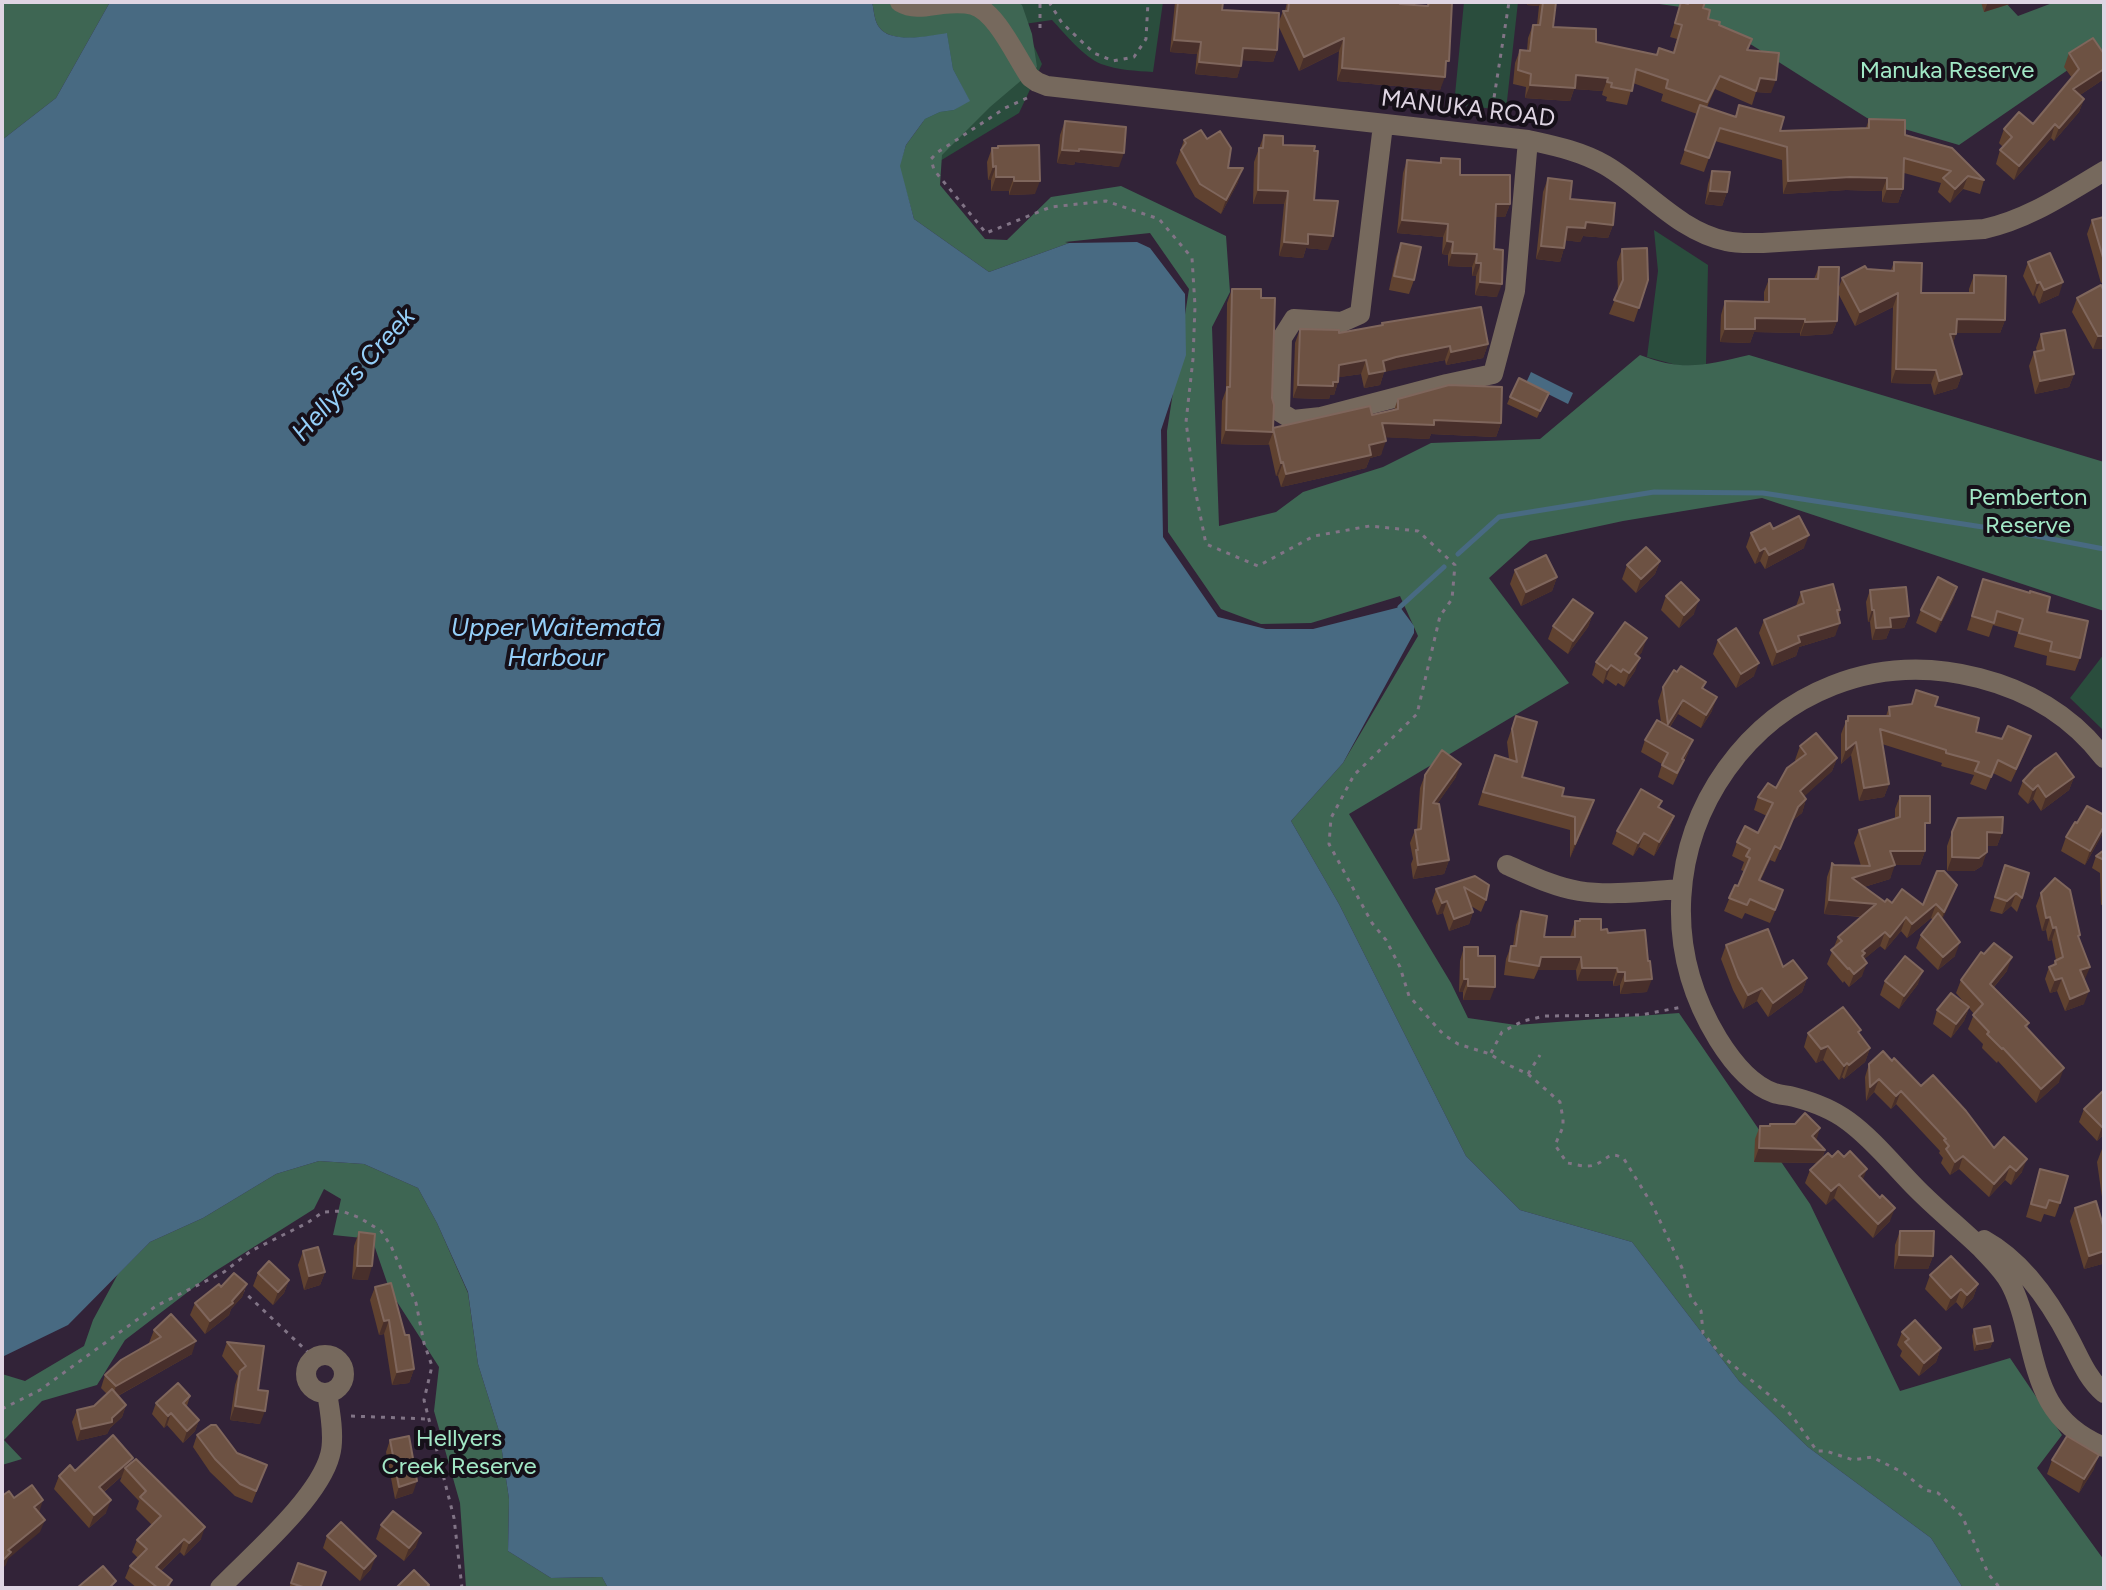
<!DOCTYPE html>
<meta charset="utf-8">
<style>
body{margin:0}
#map{position:relative;width:2106px;height:1590px;overflow:hidden;background:#322338;font-family:Figtree,sans-serif}
canvas{display:block}
.frame{position:absolute;inset:0;border:4px solid #dfd5e3;pointer-events:none}
</style>
<div id="map">
<canvas width="2106" height="1590"></canvas>
<div class="frame"></div>
</div>
<script>
const c = document.querySelector('canvas').getContext('2d');
c.lineJoin = 'round';
function fillPath(path, color) { c.fillStyle = color; c.fill(path, 'evenodd'); }
function stroke(path, color, width, dash) { c.strokeStyle = color; c.lineWidth = width; c.lineCap = dash ? 'butt' : 'round'; c.setLineDash(dash || []); c.stroke(path); }
function drawText(font, color, halo, rows, align = 'center') {
  c.font = font + ' Figtree,sans-serif'; c.lineWidth = 8; c.setLineDash([]); c.textBaseline = 'middle'; c.strokeStyle = halo; c.fillStyle = color; for (const [text, x, y, turn = 0] of rows) {
    c.save(); c.translate(x, y); c.rotate((+turn || 0) * Math.PI / 180); c.textAlign = isNaN(turn) ? turn : align; if (halo) c.strokeText(text, 0, 0); c.fillText(text, 0, 0); c.restore();
  }
}
fillPath(new Path2D(`
 M890,2H1163L1153,72C1136,71 1118,70 1101,64C1084,57 1065,34 1052,20L1024,24L1042,64L1019,113L935,164Z
 M1464,2H1518L1506,110L1454,105Z
 M1654,230L1708,265L1706,365L1680,366L1647,357L1658,271Z
 M2104,654V731L2070,698Z`), '#2a4d3d');
fillPath(new Path2D(`
 M2,2H110L56,98L2,140Z
 M872,2H1017L1022,5L1032,34L1037,67L990,107L942,155L940,185L985,239L1007,240L1051,197L1121,186L1226,236L1230,292L1212,327L1219,526L1276,512L1303,492L1383,467L1431,443L1540,439L1640,355C1683,372 1706,365 1749,355L2104,462V611L1762,498L1623,521L1530,541L1489,578L1569,683L1349,814L1451,983L1468,1018L1516,1025L1679,1013L1810,1204L1900,1391L2010,1358L2062,1435L2037,1468L2104,1560V1588H1963L1931,1538L1808,1447L1739,1381L1632,1242L1520,1210L1466,1156L1339,904L1291,821L1343,763L1418,636L1400,596L1311,623L1261,624L1221,609L1168,532L1167,431L1189,289L1150,233L1065,242L1069,243L989,272L914,219L899,166L906,145L925,119L940,112L954,110L969,100L953,69L947,34C930,36 890,44 879,27C874,21 874,9 872,2Z
 M1645,2H2005L2018,16L2055,2H2104V53L2091,54L1959,145L1867,118L1695,9Z
 M319,1161L364,1164L418,1188L437,1223L468,1293L478,1364L499,1431L509,1499L508,1551L551,1578L602,1577L608,1588H466L460,1503L434,1411L439,1367L390,1291L372,1239L333,1235L341,1199L324,1189L314,1209L214,1272L125,1340L97,1385L42,1401L4,1440L22,1459L2,1465V1374L25,1381L84,1346L93,1320L118,1274L150,1242L203,1218L276,1174Z`), '#3e6653');
fillPath(new Path2D(`
 M110,2H872C874,9 874,21 879,27C890,44 930,36 947,33L953,69L970,101L954,110L940,112L925,119L906,145L900,166L914,219L989,272L1069,243L1137,242L1150,248L1185,294L1186,355L1161,430L1163,537L1218,617L1266,629H1313L1400,607L1414,626V633L1343,763L1291,821L1339,904L1466,1156L1520,1210L1632,1242L1739,1381L1808,1447L1931,1538L1963,1588H608L602,1577L551,1578L508,1551L509,1499L499,1431L478,1364L468,1292L437,1223L418,1188L364,1164L319,1161L276,1174L203,1218L150,1242L68,1325L2,1357V140L56,98Z
 M1531,372L1573,393L1568,404L1526,383Z`), '#486a82');
stroke(new Path2D(`
 M1458,554L1499,517L1654,492L1763,493L2015,532L2104,549
 M1400,607L1444,567`), '#486a82', 5);
stroke(new Path2D(`
 M1049,2L1062,23L1094,53L1113,61L1134,57L1146,39L1148,2
 M1040,28V2
 M1027,98L1005,108L938,152L931,159L934,170L986,233L1051,207L1106,201L1159,219L1192,258L1195,306L1193,359L1186,422L1195,489L1206,544L1258,566L1314,536L1370,526L1418,531L1455,565L1452,599L1440,616L1417,714L1354,775L1331,818L1329,844L1372,923L1386,940L1400,967L1409,996L1443,1034L1458,1044L1490,1054L1504,1063L1528,1074L1560,1102L1563,1119V1127L1555,1145L1567,1163C1575,1164 1586,1168 1594,1165C1607,1161 1609,1149 1624,1159L1653,1206L1682,1268L1691,1298L1701,1311L1703,1333L1722,1356L1785,1408L1795,1420L1817,1451H1826L1853,1460L1872,1457L1904,1473L1925,1490L1938,1493L1962,1516L1989,1575L2000,1588
 M1491,117L1509,2
 M1491,1053L1502,1032L1523,1021L1545,1016L1641,1015L1682,1007
 M1528,1074L1540,1055
 M241,1289L314,1358
 M2,1409L40,1390L156,1306L224,1272L251,1251L307,1223L323,1212L342,1211L360,1218L381,1231L391,1246L416,1303L424,1343L432,1366L424,1400L454,1518L462,1588
 M351,1416L427,1419`), '#817486', 3, [4, 6]);
stroke(new Path2D(`
 M900,2C914,10 927,6 942,4C952,3 963,2 973,5C997,12 1016,57 1030,77L1037,82L1047,86L1528,140C1555,146 1580,151 1605,165C1645,188 1678,231 1726,241C1738,244 1751,243 1763,243L1984,229C2029,219 2065,194 2104,171
 M1383,125L1360,314L1342,322L1294,319L1282,338L1280,412L1293,420L1321,417L1447,384L1493,374L1515,291L1528,140
 M2104,758C2072,716 2030,691 1979,678C1767,623 1605,855 1718,1039C1731,1060 1751,1085 1774,1093C1780,1095 1787,1095 1794,1097C1813,1102 1832,1109 1848,1121C1874,1140 1895,1167 1918,1190C1938,1210 1960,1228 1981,1248C1991,1259 2003,1270 2010,1283C2019,1299 2023,1317 2027,1333C2040,1387 2049,1424 2104,1447
 M1507,865C1530,875 1554,887 1579,891C1612,896 1647,891 1681,889
 M1984,1240C2022,1261 2050,1301 2070,1340C2080,1359 2087,1378 2104,1393
 M306 1374a19 19 0 1 1 38 0a19 19 0 1 1-38 0Z
 M220,1588C252,1555 319,1498 330,1455C335,1438 330,1410 327,1393`), '#76695d', 20);
fillPath(new Path2D(`
 M1175,2H1223L1222,10L1278,24L1283,11H1285L1287,2H1400V4L1427,6V2H1452L1445,70L1440,90L1337,81L1339,51L1299,71L1278,25L1277,50L1273,62L1242,60L1237,78L1195,74L1197,54L1170,52Z
 M1527,2H1556L1553,27L1596,42L1657,55L1673,52L1677,39L1670,37L1681,2L1703,8L1708,19L1719,25L1748,50L1771,93L1756,92L1752,105L1715,89L1707,107L1735,117L1739,105L1780,131L1866,128L1869,119L1905,135L1984,180L1980,194L1963,189L1950,203L1938,192L1941,183L1904,173L1903,189L1898,203L1882,202V191L1846,190L1783,194L1782,160L1715,141L1704,172L1680,164L1697,114L1661,101L1663,94L1633,83L1627,105L1606,101L1607,97L1602,95L1603,91L1574,89L1570,101L1525,98L1526,87L1513,84L1515,63L1520,50L1527,51L1528,38L1533,25H1537L1539,6L1527,5Z
 M1981,2H2016L1984,12Z
 M2069,53L2104,54V79L2080,95L2084,99L2079,112L2054,141L2051,138L2014,180L1996,164L2000,150L2003,147L1999,143L2004,129L2033,124L2072,78L2064,67Z
 M1065,121L1119,167L1075,162L1074,165L1057,163L1060,135Z
 M1264,135L1283,145L1314,200L1328,250L1306,248L1303,258L1279,256L1284,204H1253L1254,162Z
 M1207,139L1238,182L1221,214L1195,197L1176,163L1184,140Z
 M992,148L1035,194L1009,195V191H991V180H988L987,162Z
 M1441,158L1460,175L1510,204L1505,217H1495L1494,249L1497,297L1475,295L1476,276H1472V267L1448,266V255L1442,254L1443,237L1397,233L1403,173L1407,160L1439,163Z
 M1712,171L1727,192L1722,206L1705,204L1708,184Z
 M1548,178L1570,199L1613,225L1608,238L1583,236L1580,242L1565,240L1564,248L1560,262L1536,259L1543,192Z
 M2104,217V282L2101,283L2087,234L2092,220Z
 M1401,243L1414,280L1409,294L1389,290L1396,257Z
 M1622,249L1648,280L1634,322L1609,314L1618,292L1617,262Z
 M1894,262L1921,293H1969V289L1974,275L2005,320L2000,333H1956L1953,343L1962,374L1957,388L1934,395L1931,384L1891,383L1893,307L1855,326L1838,293L1837,321L1832,334L1800,336V333L1754,332L1750,343L1720,342L1721,315L1725,301L1764,302V292L1769,279H1814L1819,267L1838,290L1842,278L1867,269L1891,270Z
 M2028,262L2059,295L2039,304L2035,295L2033,296L2023,276Z
 M1232,289L1261,298L1272,398L1273,428L1372,415L1394,410L1398,399L1501,423L1496,437L1431,434L1429,439L1385,437L1381,455L1370,458L1366,468L1281,487L1278,476H1276L1269,444L1268,445L1221,444L1222,401L1226,390L1227,303Z
 M2104,291V349H2093L2072,312L2077,298Z
 M1382,323L1488,344L1483,358L1446,365L1445,360L1392,370L1384,372L1380,385L1364,388L1361,374L1339,377L1338,382L1334,395H1330L1329,399L1293,398L1295,343L1300,329L1339,333L1382,325Z
 M2041,334L2074,374L2069,387L2035,394L2029,366L2034,352H2037L2036,348Z
 M1510,397L1546,399L1537,418L1507,404Z
 M1773,529L1804,548L1765,569L1760,561L1755,564L1746,547L1751,533Z
 M1660,561L1655,574L1636,593L1622,579L1627,565Z
 M1515,570L1557,577L1552,591L1521,606L1510,584Z
 M1983,579L2047,612L2080,658L2075,671L2046,665L2047,656L2014,647L2018,632L1993,625L1989,637L1967,630Z
 M1957,587L1953,600L1936,633L1916,623L1921,610Z
 M1870,590L1909,616L1904,628L1890,629L1886,639L1872,640L1870,622H1868L1866,602Z
 M1801,592L1840,610L1835,636L1799,647L1796,656L1772,666L1759,633L1764,620L1796,606Z
 M1666,596L1694,614L1679,628L1661,610Z
 M1593,613L1588,627L1568,654L1548,639L1553,626Z
 M1718,640L1754,676L1736,688L1713,654Z
 M1642,652L1638,656L1635,671L1624,687L1618,683L1616,686L1606,679L1603,684L1592,675L1596,662Z
 M1706,682L1703,689L1712,711L1701,728L1678,714L1670,727L1688,753L1673,785L1658,777L1662,764L1641,752L1645,740L1661,722L1658,701L1663,687Z
 M1916,690L1935,706L1976,732L2026,750L2011,782L1993,773L1986,790L1970,784L1974,775L1941,766L1942,763L1882,744L1889,784L1884,797L1859,801L1851,755L1841,764V734L1848,716H1886L1889,707L1911,704Z
 M1516,716L1522,777L1562,796L1590,813L1570,858V830L1478,805L1490,768L1509,759L1507,742Z
 M1800,746L1837,758L1832,771L1804,796L1806,799L1802,813L1793,820L1775,862L1770,860L1760,881L1778,904L1770,923L1745,913L1742,919L1724,911L1735,885L1738,886L1745,872L1741,870L1744,862L1732,856L1737,842L1758,833L1767,816L1754,810L1758,797L1776,788L1796,762L1795,760Z
 M1425,775L1456,777L1437,804L1449,860L1444,874L1413,879L1411,864L1413,859L1410,843L1415,830H1417L1420,788Z
 M2074,777L2069,790L2041,811L2033,799L2028,804L2018,794L2023,781Z
 M1900,796L1925,836V851L1920,865H1894L1890,879L1864,887L1885,902L1923,905L1957,885L1942,919L1955,956L1938,970L1916,948L1921,935L1933,920L1931,918L1907,938L1901,931L1885,950L1880,946L1864,959L1862,976L1849,987L1844,981L1843,983L1827,964L1838,937L1861,917L1824,914L1827,877L1832,863L1834,865L1861,866L1854,843L1859,830L1895,819V809Z
 M1662,801L1659,808L1674,816L1669,830L1654,856L1639,847L1633,856L1612,844L1617,831Z
 M2104,831L2085,865L2061,851L2066,837Z
 M1952,832L2002,833L1997,846H1987L1982,866L1974,871H1947V846Z
 M2104,850V908V904L2101,905L2100,873L2092,868L2096,856Z
 M2005,865L2022,898L2017,912L2011,906L2002,914L1990,911Z
 M1475,876L1486,900L1481,912L1471,906L1473,912L1469,924L1449,931L1443,913L1437,915L1432,901L1436,889Z
 M2041,893L2079,939L2085,979L2084,980V1004L2065,1011L2057,991L2050,993L2045,979L2049,967L2053,965L2055,961L2056,960L2052,940L2048,941L2046,930L2042,931L2036,906Z
 M1521,911L1544,937H1570L1575,921L1601,930L1608,933L1647,992L1620,994V985L1613,986V981H1577L1576,970H1538L1534,979L1504,975L1506,959L1511,946H1513L1516,925Z
 M1726,945L1783,967L1807,978L1802,992L1768,1017L1757,1001L1743,1009L1733,990L1721,959Z
 M1464,947L1478,956L1490,1000H1463V992H1459L1460,961Z
 M2007,971L1994,987L2029,1023L2027,1028L2059,1082L2036,1103L1998,1061L1997,1063L1982,1048L1983,1044L1968,1029L1974,1014L1969,1008L1964,1021L1951,1038L1933,1024L1937,1010L1967,1006L1956,993L1961,980Z
 M1885,981L1918,984L1899,1009L1880,995Z
 M1808,1033L1859,1034L1870,1048L1865,1062L1844,1079L1842,1077L1839,1080L1823,1060L1816,1063L1804,1047Z
 M1892,1061L2022,1172L2011,1185L2005,1180L1989,1197L1959,1169L1950,1175L1941,1163L1943,1158L1939,1153L1940,1151L1896,1104L1891,1109L1874,1092L1866,1101L1865,1077L1869,1064Z
 M2104,1090V1134L2097,1141L2079,1122L2084,1109Z
 M1770,1124L1816,1140L1825,1150L1822,1159L1832,1157L1862,1180L1890,1221L1873,1238L1834,1198L1826,1205L1805,1183L1810,1170L1817,1163L1754,1162L1755,1139L1760,1126H1769Z
 M2104,1148V1197H2102L2097,1162L2102,1149Z
 M2040,1169L2060,1203L2055,1217L2044,1214L2041,1222L2026,1217Z
 M2075,1208L2104,1229V1258L2102,1264L2084,1269L2070,1221Z
 M1900,1231L1933,1256L1928,1269H1894L1895,1245Z
 M359,1232L368,1280L352,1279L354,1246Z
 M303,1251L325,1272L320,1285L304,1290L298,1265Z
 M258,1273L289,1280L284,1293L273,1305L253,1286Z
 M1930,1275L1978,1284L1973,1298L1962,1309L1956,1302L1946,1311L1925,1289Z
 M247,1284L242,1297L231,1309L229,1315L205,1334L190,1315L195,1303Z
 M375,1287L414,1369L409,1383L392,1385L384,1334L379,1335L370,1300Z
 M1974,1329L1993,1341L1990,1348L1974,1351L1972,1336Z
 M154,1330L192,1354L118,1396L126,1405L122,1417L110,1428L107,1434L77,1441L72,1422L77,1410L94,1406L107,1394L101,1388L105,1375L150,1344L149,1343Z
 M1902,1332L1941,1348L1936,1362L1919,1376L1900,1356L1902,1351L1897,1345Z
 M227,1342L264,1346L258,1390L260,1424L230,1420L235,1385L238,1376L222,1356Z
 M190,1396L187,1406L199,1420L195,1431L183,1443L167,1425L164,1428L152,1414L156,1403Z
 M197,1435L237,1453L267,1465L252,1503L235,1496L210,1472L193,1447Z
 M390,1440L413,1493L395,1499L386,1452Z
 M2052,1460L2094,1469L2079,1493L2047,1474Z
 M131,1463L201,1539L184,1556L180,1552L161,1571L172,1580L169,1588H137L125,1578L130,1566L138,1558L132,1552L137,1540L152,1525L136,1509L139,1501L120,1481L122,1476L104,1492L106,1513L89,1528L54,1489L59,1476L75,1471Z
 M381,1525L416,1547L404,1561L376,1539Z
 M327,1536L371,1569L360,1581L323,1548Z
 M298,1563L320,1588H289Z`), '#604230');
fillPath(new Path2D(`
 M1528,2H1541L1539,6L1527,5Z
 M1988,2H2016L1984,12Z
 M1344,38L1339,51L1299,71L1304,57Z
 M1174,40L1201,42L1197,54L1170,52Z
 M1243,48L1277,50L1273,62L1239,60Z
 M1199,62L1241,66L1237,78L1195,74Z
 M1342,68L1445,77L1440,90L1337,81Z
 M2104,69V79L2068,103L2073,89Z
 M1576,75L1608,78L1603,91L1574,89L1570,101L1525,98L1530,85Z
 M1760,78L1776,80L1771,93L1755,92Z
 M2084,99L2079,112L2054,141L2059,128Z
 M2055,124L2051,138L2014,180L2019,166Z
 M1079,149L1124,153L1119,167L1075,162L1074,165L1057,163L1062,150Z
 M996,166L991,180H988L993,167Z
 M1243,168L1238,182L1221,214L1226,200Z
 M1968,176L1963,189L1950,203L1955,189Z
 M996,177H1014L1009,191H991Z
 M1850,177L1887,178L1882,191L1846,190L1783,194L1788,181Z
 M1014,181H1040L1035,194L1009,195Z
 M1887,189H1903L1898,203L1882,202Z
 M1258,190L1288,191L1284,204H1253Z
 M1710,191L1727,192L1722,206L1705,204Z
 M1496,204H1510L1505,217H1491Z
 M1402,220L1448,224L1443,237L1397,233Z
 M1586,222L1613,225L1608,238L1583,236L1580,242L1562,240L1567,227Z
 M1308,234L1333,236L1328,250L1306,248L1303,258L1279,256L1284,242Z
 M1447,241L1453,242L1448,255L1442,254Z
 M1541,246L1564,248L1560,262L1536,259Z
 M1452,253L1477,254L1472,267L1448,266Z
 M1476,263H1481L1476,276H1472Z
 M1480,282L1502,284L1497,297L1475,295Z
 M2040,282L2035,295L2033,296L2037,283Z
 M2063,282L2059,295L2039,304L2044,290Z
 M1898,293L1893,307L1855,326L1860,312Z
 M1755,318L1805,319L1800,333L1754,332L1750,343L1720,342L1725,329Z
 M1957,319L2005,320L2000,333H1952Z
 M1837,321L1832,334L1800,336L1805,322Z
 M1950,334H1956L1952,347Z
 M2098,336H2104V349H2093Z
 M1488,344L1483,358L1446,365L1451,352Z
 M1450,346L1445,360L1384,372L1380,385L1364,388L1369,374L1383,361Z
 M1366,360L1361,374L1334,378L1339,365Z
 M1896,369L1936,370L1931,384L1891,383Z
 M1962,374L1957,388L1934,395L1939,381Z
 M2074,374L2069,387L2035,394L2040,381Z
 M1333,382H1338L1334,395H1330L1329,399L1293,398L1298,385Z
 M1434,420L1501,423L1496,437L1431,434L1429,439L1377,437L1382,423Z
 M1226,430L1273,432L1268,445L1221,444Z
 M1386,441L1381,455L1370,458L1366,468L1281,487L1286,474L1369,445Z
 M1283,462L1278,476H1276L1281,463Z
 M1809,535L1804,548L1765,569L1769,555Z
 M1765,548L1760,561L1755,564L1760,551Z
 M1660,561L1655,574L1636,593L1641,579Z
 M1557,577L1552,591L1521,606L1526,592Z
 M1957,587L1953,600L1936,633L1941,620Z
 M1699,600L1694,614L1679,628L1684,615Z
 M1872,610H1874L1870,622H1868Z
 M1593,613L1588,627L1568,654L1573,641Z
 M1909,616L1904,628L1890,629L1886,639L1872,640L1876,628L1890,618Z
 M1840,623L1835,636L1799,647L1796,656L1772,666L1777,652L1798,636Z
 M1647,638L1642,652L1630,668L1635,654Z
 M1640,658L1635,671L1624,687L1629,673Z
 M1759,663L1754,676L1736,688L1741,674Z
 M1611,665L1606,679L1603,684L1607,670Z
 M1717,697L1712,711L1701,728L1706,715Z
 M1683,700L1678,714L1663,737L1668,724Z
 M1693,740L1688,753L1677,771L1682,759Z
 M1856,742L1851,755L1841,764L1846,750Z
 M1837,758L1832,771L1795,805L1800,791Z
 M1461,764L1456,777L1428,817L1433,803Z
 M2074,777L2069,790L2041,811L2046,797Z
 M1889,784L1884,797L1859,801L1864,788Z
 M2038,785L2033,799L2028,804L2033,790Z
 M1806,799L1802,813L1793,820L1775,862L1798,807Z
 M1594,800L1590,813L1570,858L1575,844Z
 M1674,816L1669,830L1654,856L1659,842Z
 M2104,826V831L2085,865L2090,851Z
 M1987,832L2002,833L1997,846H1982Z
 M1644,833L1639,847L1633,856L1638,843Z
 M1775,846L1770,860L1754,894L1759,880Z
 M1890,851H1925L1920,865H1885Z
 M1987,852L1982,866L1974,871H1947L1952,857Z
 M1449,860L1444,874L1413,879L1418,865Z
 M1895,865L1890,879L1847,892L1852,878Z
 M1957,885L1952,899L1939,926L1944,912Z
 M2016,893L2011,906L2002,914L2007,901Z
 M1829,900L1876,904L1871,917L1824,914Z
 M1447,901L1443,913L1437,915L1442,903Z
 M1936,904L1931,918L1907,938L1912,924Z
 M1473,912L1469,924L1449,931L1454,919Z
 M1906,917L1901,931L1885,950L1890,937Z
 M2050,917L2046,930L2042,931L2046,918Z
 M2056,927L2052,940L2048,941L2053,928Z
 M1885,932L1880,946L1862,961V951Z
 M1960,942L1955,956L1938,970L1943,957Z
 M1541,957H1581L1576,970H1538Z
 M2012,957L2007,971L1985,997L1990,984Z
 M1867,963L1862,976L1849,987L1854,974Z
 M2090,967L2085,979L2076,983L2080,970Z
 M1582,968H1617L1613,981H1577Z
 M1923,971L1918,984L1899,1009L1904,996Z
 M1618,972H1625L1620,985L1613,986Z
 M1807,978L1802,992L1768,1017L1773,1003Z
 M2062,978L2057,991L2050,993L2055,980Z
 M1464,979H1468L1463,992H1459Z
 M1652,979L1647,992L1620,994L1625,981Z
 M1468,986L1495,987L1490,1000H1463Z
 M1762,988L1757,1001L1743,1009L1748,995Z
 M2089,991L2084,1004L2065,1011L2070,999Z
 M1969,1007L1964,1021L1951,1038L1956,1024Z
 M1828,1046L1823,1060L1816,1063L1821,1049Z
 M1870,1048L1865,1062L1844,1079L1849,1065Z
 M1847,1063L1842,1077L1839,1080L1844,1066Z
 M2064,1068L2059,1082L2036,1103L2041,1089Z
 M1879,1079L1874,1092L1866,1101L1870,1087Z
 M1901,1091L1896,1104L1891,1109L1896,1096Z
 M2104,1125V1134L2097,1141L2102,1127Z
 M1820,1128L1816,1142L1825,1150L1820,1163L1754,1162L1759,1148L1812,1136Z
 M1963,1156L1959,1169L1950,1175L1955,1162Z
 M2027,1159L2022,1172L2011,1185L2016,1171Z
 M2010,1166L2005,1180L1989,1197L1994,1184Z
 M1867,1169L1862,1182L1859,1176Z
 M1839,1184L1834,1198L1826,1205L1831,1191Z
 M1895,1208L1890,1221L1873,1238L1878,1224Z
 M2104,1251V1258L2102,1264L2084,1269L2089,1256Z
 M1899,1255L1933,1256L1928,1269H1894Z
 M357,1266H372L368,1280L352,1279Z
 M325,1272L320,1285L304,1290L309,1276Z
 M289,1280L284,1293L273,1305L278,1292Z
 M247,1284L242,1297L231,1309L229,1315L205,1334L210,1321L232,1301Z
 M1978,1284L1973,1298L1962,1309L1967,1295Z
 M1961,1289L1956,1302L1946,1311L1951,1298Z
 M389,1320L384,1334L379,1335L384,1321Z
 M196,1341L192,1354L112,1399L116,1386Z
 M1993,1341L1990,1348L1974,1351L1977,1344Z
 M1941,1348L1936,1362L1919,1376L1924,1363Z
 M414,1369L409,1383L392,1385L397,1372Z
 M126,1405L122,1417L110,1428L107,1434L77,1441L81,1429L112,1418Z
 M235,1406L265,1411L260,1424L230,1420Z
 M171,1413L167,1425L164,1428L168,1416Z
 M199,1420L195,1431L183,1443L187,1431Z
 M2099,1455L2094,1469L2079,1493L2084,1479Z
 M133,1458L128,1471L125,1468L122,1476L94,1500L99,1487Z
 M417,1481L413,1493L395,1499L399,1487Z
 M43,1500L39,1513L34,1507Z
 M111,1500L106,1513L89,1528L94,1515Z
 M45,1520L40,1532L8,1559L6,1565L2,1569V1561L8,1550Z
 M205,1527L201,1539L184,1556L189,1543Z
 M421,1533L416,1547L404,1561L409,1548Z
 M184,1539L180,1552L151,1580L156,1567Z
 M376,1556L371,1569L360,1581L364,1569Z`), '#482f2b');
const building = new Path2D(`
 M1178,2H1223L1222,10L1279,13L1277,50L1243,48L1241,66L1199,62L1201,42L1174,40Z
 M1289,2H1400V4L1428,6L1429,2H1452L1449,61H1446L1445,77L1342,68L1344,38L1304,57L1283,11H1288Z
 M1543,2H1556L1553,27L1596,29V42L1657,55L1659,48L1674,53L1682,25L1675,23L1681,2L1688,4L1689,2H1705L1703,8L1710,10L1708,19L1720,22L1719,25L1752,39L1747,50L1779,53L1776,80L1760,78L1756,91L1720,76L1707,102L1666,88L1668,80L1636,69L1632,91L1611,87L1612,83L1607,82L1608,78L1576,75L1575,88L1530,85L1531,74L1518,70L1520,50L1530,51L1533,25H1540Z
 M2093,38L2104,54V69L2073,89L2084,99L2059,128L2055,124L2019,166L2000,150L2012,137L2004,129L2019,112L2033,124L2079,69L2069,53Z
 M1700,105L1736,117L1739,105L1784,117L1780,131L1869,128V119L1905,120V135L1952,148L1984,180L1968,176L1955,189L1943,178L1951,171L1904,158L1903,189H1887V178L1850,177L1788,181L1787,147L1720,128L1709,158L1685,150Z
 M1065,121L1126,127L1124,153L1079,149V151L1062,150Z
 M1201,130L1207,139L1220,131L1231,148L1228,168H1243L1226,200L1200,184L1181,150L1186,143L1184,140Z
 M1264,135L1283,136V145L1315,146L1314,151H1318L1314,200L1338,201L1333,236L1308,234V244L1284,242L1288,191L1258,190L1259,148H1263Z
 M1039,145L1040,181H1014V177H996V166L993,167L992,148H998V146Z
 M1441,158L1460,159V175H1510V204H1496L1494,249L1503,250L1502,284L1480,282L1481,263H1476L1477,254L1452,253L1453,242L1447,241L1448,224L1402,220L1407,160L1441,163Z
 M1712,171L1730,172L1727,192L1710,191Z
 M1548,178L1572,181L1570,199L1615,203L1613,225L1586,222L1585,228L1567,227L1564,248L1541,246Z
 M2104,217V261L2092,220Z
 M1401,243L1421,247L1414,280L1394,276Z
 M1647,248L1648,280L1639,308L1614,300L1623,280L1622,249Z
 M2050,253L2063,282L2044,290L2040,282L2037,283L2028,262Z
 M1894,262L1922,263L1921,293H1974V275L2006,276L2005,320L1957,319L1956,334H1950L1962,374L1939,381L1936,370L1896,369L1898,293L1860,312L1842,278L1865,266L1867,269L1894,271Z
 M1819,267H1839L1837,321L1805,322V319L1755,318V329H1725V301L1769,302V279H1818Z
 M2101,285L2104,291V336H2098L2077,298Z
 M1232,289H1261V298H1275L1272,398L1274,405L1273,428L1370,406L1372,415L1398,409V399L1449,385L1502,387L1501,423L1434,420V425L1382,423L1386,441L1369,445L1371,455L1286,474L1283,462L1281,463L1273,428V432L1226,430L1227,387H1230Z
 M1481,307L1488,344L1451,352L1450,346L1396,357L1383,361L1385,371L1369,374L1366,360L1339,365L1338,382H1333V386L1298,385L1300,329L1339,330V333L1383,325L1382,323Z
 M2065,330L2074,374L2040,381L2034,352L2044,350L2041,334Z
 M1519,378L1549,393L1540,411L1510,397Z
 M1799,516L1809,535L1769,555L1765,548L1760,551L1751,533L1770,523L1773,529Z
 M1646,547L1660,561L1641,579L1627,565Z
 M1546,555L1557,577L1526,592L1515,570Z
 M1938,577L1957,587L1941,620L1921,610Z
 M1983,579L2030,593V591L2050,597L2047,612L2088,621L2080,658L2050,651L2052,642L2019,633L2023,619L1997,611L1994,623L1972,616Z
 M1681,582L1699,600L1684,615L1666,596Z
 M1833,584L1840,610H1837L1840,623L1798,636L1800,642L1777,652L1764,620L1804,603L1801,592Z
 M1906,587L1909,616L1890,618L1891,627L1876,628L1874,610H1872L1870,590Z
 M1573,599L1593,613L1573,641L1553,626Z
 M1625,622L1647,638L1635,654L1640,658L1629,673L1623,669L1621,672L1611,665L1607,670L1596,662Z
 M1736,628L1759,663L1741,674L1718,640Z
 M1681,666L1706,682L1702,688L1717,697L1706,715L1683,700L1668,724L1663,687L1674,670L1677,672Z
 M1916,690L1938,697L1935,706L1979,718L1976,732L2002,739L2008,726L2031,736L2016,769L1998,760L1991,777L1975,771L1979,762L1946,753V750L1880,729L1889,784L1864,788L1856,742L1846,750V721H1848V716H1890L1889,707L1912,704Z
 M1516,716L1537,722L1522,777L1564,788L1562,796L1594,800L1575,844V817L1483,792L1495,755L1517,762L1512,729Z
 M1657,720L1693,740L1682,759L1684,760L1677,773L1662,765L1668,753L1645,740Z
 M1816,733L1837,758L1800,791L1806,799L1798,807L1780,849L1775,846L1759,880L1783,890L1775,910L1750,899L1747,905L1729,898L1735,885L1738,886L1750,858L1746,856L1750,849L1737,842L1745,826L1758,833L1773,803L1758,797L1768,783L1776,788L1787,768L1806,754L1800,746Z
 M1442,750L1461,764L1433,803L1439,804L1449,860L1418,865L1416,850H1418L1415,830L1421,829L1425,775Z
 M2056,753L2074,777L2046,797L2038,785L2033,790L2023,781L2035,768Z
 M1641,789L1662,801L1658,807L1674,816L1659,842L1644,833L1638,843L1617,831Z
 M1900,796H1930V823H1925V851H1890L1895,865L1852,878L1885,902L1887,899L1892,903L1902,889L1923,905L1937,871H1944L1957,885L1944,912L1936,904L1912,924L1906,917L1890,937L1885,932L1862,951L1865,953L1862,956L1867,963L1854,974L1849,968L1848,969L1831,950L1842,941L1838,937L1876,904L1829,900L1832,863L1834,865L1870,866L1859,830L1900,817Z
 M2087,806L2104,815V826L2090,851L2066,837L2075,822L2077,823Z
 M2003,817L2002,833L1987,832V852L1979,858L1952,857V832L1958,818Z
 M2104,850V860L2096,856Z
 M2005,865L2029,873L2022,898L2016,893L2007,901L1995,897Z
 M1475,876L1489,885L1486,900L1464,887L1473,912L1454,919L1447,901L1442,903L1436,889Z
 M2055,878L2070,890L2080,935L2078,936L2090,967L2080,970L2089,991L2070,999L2062,978L2055,980L2049,967L2056,964L2055,961L2063,957L2056,927L2053,928L2050,917L2046,918L2041,893Z
 M1521,911L1547,916L1544,937H1575V921H1580V919H1601V930L1607,929L1608,933L1645,930L1648,961H1650L1652,979L1625,981V972H1618L1617,968H1582L1581,957H1541L1539,966L1509,961L1511,946H1516Z
 M1938,913L1960,942L1943,957L1921,935Z
 M1768,929L1783,967L1793,960L1807,978L1773,1003L1762,988L1748,995L1738,977L1726,945Z
 M1994,943L2012,957L1990,984L2029,1023L2025,1026L2064,1068L2041,1089L2003,1048L2002,1049L1987,1034L1989,1032L1973,1015L1983,1004L1961,980L1981,952L1984,954Z
 M1464,947H1478V956H1495V987L1468,986V979H1464Z
 M1905,956L1923,971L1904,996L1885,981Z
 M1951,993L1969,1007L1956,1024L1937,1010Z
 M1843,1007L1861,1030L1858,1032L1870,1048L1849,1065L1847,1063L1844,1066L1828,1046L1821,1049L1808,1033Z
 M1883,1051L1892,1061L1894,1058L1921,1086L1933,1075L1966,1111L1994,1148L2004,1137L2027,1159L2016,1171L2010,1166L1994,1184L1963,1156L1955,1162L1946,1149L1949,1146L1944,1140L1946,1139L1901,1091L1896,1096L1879,1079L1870,1087L1869,1064Z
 M2104,1090V1125L2102,1127L2084,1109Z
 M1805,1113L1820,1128L1812,1136L1825,1150L1759,1148L1760,1126H1770V1124H1795Z
 M1838,1151L1844,1157L1850,1151L1867,1169L1859,1176L1880,1198L1882,1195L1895,1208L1878,1224L1839,1184L1831,1191L1810,1170L1828,1153L1832,1157Z
 M2040,1169L2068,1176L2060,1203L2049,1200L2046,1208L2031,1204Z
 M2096,1201L2104,1229V1251L2089,1256L2075,1208Z
 M1900,1231H1934L1933,1256L1899,1255Z
 M359,1232L375,1234L372,1266H357Z
 M318,1247L325,1272L309,1276L303,1251Z
 M1951,1256L1978,1284L1967,1295L1961,1289L1951,1298L1930,1275Z
 M269,1261L289,1280L278,1292L258,1273Z
 M234,1273L247,1284L232,1301L233,1303L210,1321L195,1303L219,1284L221,1287Z
 M391,1283L405,1335H409L414,1369L397,1372L389,1320L384,1321L375,1287Z
 M171,1314L196,1341L116,1386L105,1375L121,1360L161,1337L154,1330Z
 M1915,1320L1941,1348L1924,1363L1905,1342L1909,1339L1902,1332Z
 M1990,1326L1993,1341L1977,1344L1974,1329Z
 M227,1342L264,1346L258,1390L268,1391L265,1411L235,1406L240,1371L246,1366Z
 M178,1383L190,1396L183,1403L199,1420L187,1431L171,1413L168,1416L156,1403Z
 M112,1389L126,1405L112,1418V1422L81,1429L77,1410L94,1406Z
 M211,1425H216L237,1453L267,1465L256,1491L240,1484L215,1459L197,1435Z
 M113,1435L133,1458L99,1487L111,1500L94,1515L59,1476L70,1465L75,1471Z
 M409,1436L417,1481L399,1487L390,1440Z
 M2067,1436L2099,1455L2084,1479L2052,1460Z
 M136,1459L205,1527L189,1543L184,1539L156,1567L172,1580L166,1588H158L130,1566L147,1549L137,1540L161,1516L140,1497L146,1491L125,1468Z
 M32,1485L43,1500L34,1507L45,1520L8,1550L11,1552L2,1561V1496L9,1491L14,1498Z
 M393,1511L421,1533L409,1548L381,1525Z
 M341,1522L376,1556L364,1569L327,1536Z
 M298,1563L326,1572L320,1588H306L291,1583Z
 M103,1566L116,1581L109,1588H77Z
 M414,1570L429,1585L426,1588H396Z`);
fillPath(building, '#6d5243');
stroke(building, '#7f665c', 2);
drawText('24px', '#a2e8c6', '#161019', [
 ["Manuka Reserve",1947,71],
 ["Pemberton",2028,498],
 ["Reserve",2028,526],
 ["Hellyers",459,1439],
 ["Creek Reserve",459,1467]
]);
drawText('24px', '#dfd5e3', '#161019', [
 ["MANUKA ROAD",1468,109,7]
]);
drawText('italic 26px', '#95cff9', '#161019', [
 ["Hellyers Creek",354,375,-48],
 ["Upper Waitematā",556,628],
 ["Harbour",556,658]
]);
</script>
